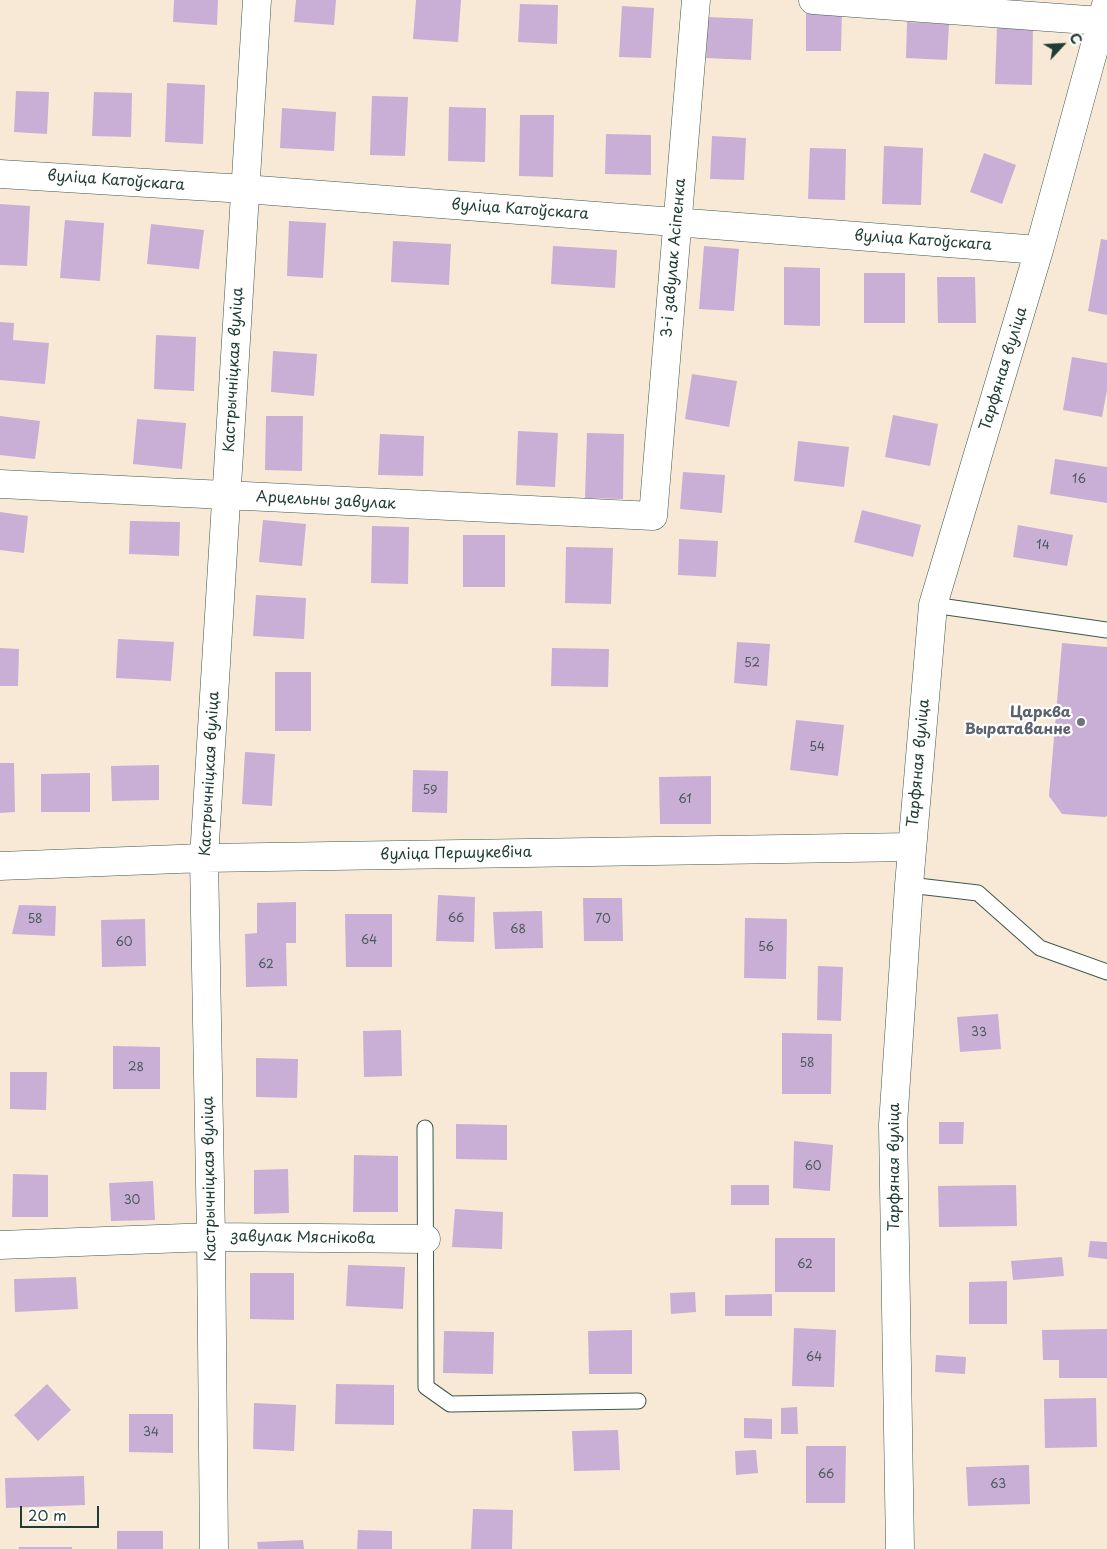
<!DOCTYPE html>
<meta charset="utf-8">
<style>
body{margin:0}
#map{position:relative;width:1107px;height:1549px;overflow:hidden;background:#f7e9d6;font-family:"Playpen Sans",sans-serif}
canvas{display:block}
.north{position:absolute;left:1037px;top:20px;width:50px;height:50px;-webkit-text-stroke:4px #fff;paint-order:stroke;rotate:65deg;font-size:14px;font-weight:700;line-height:20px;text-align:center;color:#1f3d34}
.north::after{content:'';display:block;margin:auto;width:18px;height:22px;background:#1f3d34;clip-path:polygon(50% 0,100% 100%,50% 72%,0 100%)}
.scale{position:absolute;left:20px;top:1506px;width:79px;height:22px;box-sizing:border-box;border:2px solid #1f3d34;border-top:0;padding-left:6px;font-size:15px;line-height:18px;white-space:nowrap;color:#1f3d34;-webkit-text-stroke:4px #fff;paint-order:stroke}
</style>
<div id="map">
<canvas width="1107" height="1549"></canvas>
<div class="north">С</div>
<div class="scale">20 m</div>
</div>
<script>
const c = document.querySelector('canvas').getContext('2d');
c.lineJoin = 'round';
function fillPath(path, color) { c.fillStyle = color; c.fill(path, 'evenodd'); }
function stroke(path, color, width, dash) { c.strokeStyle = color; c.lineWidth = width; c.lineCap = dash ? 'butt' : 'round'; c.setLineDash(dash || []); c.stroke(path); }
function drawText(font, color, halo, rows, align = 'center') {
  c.font = font + ' "Playpen Sans",sans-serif'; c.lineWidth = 4.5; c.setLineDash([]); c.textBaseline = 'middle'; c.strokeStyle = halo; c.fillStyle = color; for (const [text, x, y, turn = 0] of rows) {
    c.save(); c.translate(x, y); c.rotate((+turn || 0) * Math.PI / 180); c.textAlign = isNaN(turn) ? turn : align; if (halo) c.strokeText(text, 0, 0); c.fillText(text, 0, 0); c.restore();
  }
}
fillPath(new Path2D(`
 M174,0H218L217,25L173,22Z
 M296,0H336L334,25L294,22Z
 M416,0H461L458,42L413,39Z
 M520,4L558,5L557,44L518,42Z
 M622,6L654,8L651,58L619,57Z
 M806,8L842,9L841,51H806Z
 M708,17L753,19L751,60L706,58Z
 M907,22L949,24L947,60L906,58Z
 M997,26L1033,27L1032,85L995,84Z
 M167,83L205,85L203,144L165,142Z
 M16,91L49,92L47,134L14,132Z
 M94,92L132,93L131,137L92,136Z
 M372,96L408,97L405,156L370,155Z
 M449,107L486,108L485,162L448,161Z
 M282,108L336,112L334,151L280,148Z
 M520,115H554L553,177L519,176Z
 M606,134L651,135V175L605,174Z
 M712,136L746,138L744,180L710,179Z
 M884,146L923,148L921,205L882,204Z
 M810,148L846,149L845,200L808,199Z
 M984,153L1016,165L1002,204L970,192Z
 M0,204L30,206L27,266L0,265Z
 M65,220L104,223L100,281L60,278Z
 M289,221L326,223L323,278L287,276Z
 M151,224L204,230L199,269L147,264Z
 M1101,239L1107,240V315L1088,311Z
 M393,241L451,244L449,285L391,282Z
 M553,246L617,250L615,288L551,284Z
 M704,246L739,249L734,311L699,309Z
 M784,267L820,268V326L784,325Z
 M864,273H905V323H864Z
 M937,277H975L976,323H938Z
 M0,322L14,323L13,340L49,343L45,384L0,380Z
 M156,335L196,337L194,391L154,389Z
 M273,351L317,354L314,396L271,392Z
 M1072,357L1107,363V390L1102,417L1063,410Z
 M692,374L737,381L729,427L685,419Z
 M893,415L938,424L930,466L885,457Z
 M0,416L40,421L35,459L0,455Z
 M266,416H303L302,471L265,470Z
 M137,419L186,423L182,469L133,464Z
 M518,431L558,433L555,487L516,485Z
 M587,433L624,434L623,499L585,498Z
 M380,434L424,436L423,476L378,475Z
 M798,441L849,447L844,487L794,481Z
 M1055,459L1107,467V503L1050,494Z
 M683,472L725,475L722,513L680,509Z
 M862,510L921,525L913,557L854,542Z
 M0,512L28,516L24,553L0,550Z
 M263,520L306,524L302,566L259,562Z
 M130,521L180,522L179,556L129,554Z
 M1018,525L1073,535L1067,566L1013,557Z
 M372,526L409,527L408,584L371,583Z
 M463,535H505V587H463Z
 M679,539L718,541L716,577L678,575Z
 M566,547L613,548L611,604L565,603Z
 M256,595L306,598L304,639L253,636Z
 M118,639L174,642L171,681L116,678Z
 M737,642L770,644L767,686L734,683Z
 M1062,643L1107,647V816L1105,817L1062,814L1049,796Z
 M0,648L19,649L18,686H0Z
 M552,648L609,649L608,687L551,686Z
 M275,672H311V731H275Z
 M796,720L844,725L838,776L790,770Z
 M245,752L275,754L272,806L242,804Z
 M0,763H14L15,812L0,813Z
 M159,765V800L112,801L111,766Z
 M413,770L448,771L447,813L412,812Z
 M90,773V812H41V774Z
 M711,776V824H660L659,777Z
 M438,895L475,897L474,942L436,941Z
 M583,898H622L623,941H584Z
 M296,902V943H286L287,986L246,987L245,934L257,933V903Z
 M19,905L56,906L55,936L12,934Z
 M542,911L543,948L495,949L493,912Z
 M345,914H392V967H346Z
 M745,918L787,919L786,979L744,978Z
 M145,919L146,966L102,967L101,920Z
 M818,966L843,967L841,1021L817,1020Z
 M998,1014L1001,1049L960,1052L957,1017Z
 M401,1030L402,1076L364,1077L363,1031Z
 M782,1033L832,1034L831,1094H782Z
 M113,1046L160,1047V1089H113Z
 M256,1058L298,1059L297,1098L256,1097Z
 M10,1072H47L46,1110L10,1109Z
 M939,1122H964L963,1144H939Z
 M456,1124L507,1125V1160L456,1159Z
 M794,1141L833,1145L830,1191L793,1188Z
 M354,1155L398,1156V1212H353Z
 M288,1169L289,1213L254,1214V1170Z
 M13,1174L48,1175V1217H12Z
 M153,1181L155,1220L111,1221L109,1183Z
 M731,1185H769V1205H731Z
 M1016,1185L1017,1226L939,1227L938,1186Z
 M455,1209L503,1212L502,1249L452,1247Z
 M775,1238H835V1292H775Z
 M1090,1241L1107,1242V1259L1088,1257Z
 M1062,1257L1064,1276L1013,1280L1011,1261Z
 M348,1265L405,1267L403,1309L346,1306Z
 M250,1273H294V1320L250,1319Z
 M76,1277L78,1309L15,1312L14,1279Z
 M1007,1281V1324H969V1282Z
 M695,1292L696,1312L671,1314L670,1293Z
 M772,1294V1316H725V1295Z
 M794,1328L836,1330L834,1387L792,1386Z
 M1107,1329V1378H1059V1360H1043L1042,1330Z
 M632,1330V1374H589L588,1331Z
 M444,1331L494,1332L493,1374L443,1373Z
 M936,1355L966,1357L965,1374L935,1372Z
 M47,1384L71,1410L38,1441L14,1415Z
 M336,1384L394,1385V1425L335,1424Z
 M1096,1398L1097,1447L1045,1448L1044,1399Z
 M254,1403L296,1405L294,1451L253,1449Z
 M797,1407L798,1434H781V1408Z
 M129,1414H173V1453L129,1452Z
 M744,1418L772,1419V1439L744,1438Z
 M618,1430L620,1470L574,1471L572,1431Z
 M806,1446H846L845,1503H806Z
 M756,1450L758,1473L736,1475L735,1451Z
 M1029,1465L1030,1504L968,1506L966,1467Z
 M84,1476L85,1505L6,1508L5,1478Z
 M473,1509L513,1510L512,1549H471Z
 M358,1530L392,1531V1549H357Z
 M117,1531H163V1549H117Z
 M303,1540L304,1549H258L257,1542Z
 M19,1547H72V1549H19Z`), '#c9afd5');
const service = new Path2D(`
 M933,605L1107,630
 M909,885L978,893L1040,948L1107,972
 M425,1128L426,1387L450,1404L638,1401`);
const minor = new Path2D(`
 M813,0L1101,21
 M0,174L245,189L1039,250
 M0,484L653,516L696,0
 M0,866L204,858L912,847
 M0,1245L211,1237L426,1239
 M214,1549L211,1237L204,858L257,0
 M900,1549L893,1125L909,885L933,605L1039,250L1107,1`);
stroke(service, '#3f574c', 17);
stroke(minor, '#3f574c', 29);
stroke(service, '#fff', 15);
stroke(minor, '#fff', 28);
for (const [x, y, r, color] of [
 [1081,722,5,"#6b7280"]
]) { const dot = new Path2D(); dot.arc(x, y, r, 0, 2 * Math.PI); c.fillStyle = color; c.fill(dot); stroke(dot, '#fff', 2); }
drawText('12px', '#4a5a5c', null, [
 ["16",1079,480],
 ["14",1043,546],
 ["52",752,664],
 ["54",817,748],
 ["59",430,791],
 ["61",685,800],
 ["66",456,919],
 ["58",35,920],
 ["70",603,920],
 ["68",518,930],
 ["64",369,941],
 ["60",124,943],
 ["56",766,948],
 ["62",266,965],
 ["33",979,1033],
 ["58",807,1064],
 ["28",136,1068],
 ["60",813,1167],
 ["30",132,1201],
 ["62",805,1265],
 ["64",814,1358],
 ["34",151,1433],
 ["66",826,1475],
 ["63",998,1485]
]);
drawText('15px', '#1f3d34', '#fff', [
 ["вуліца Катоўскага",116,181,4],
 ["вуліца Катоўскага",520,210,4],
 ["вуліца Катоўскага",923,241,4],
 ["3-і завулак Асіпенка",674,258,-85],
 ["Тарфяная вуліца",1004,369,-73],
 ["Кастрычніцкая вуліца",234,370,-87],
 ["Арцельны завулак",326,501,3],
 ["Тарфяная вуліца",919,763,-85],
 ["Кастрычніцкая вуліца",210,774,-87],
 ["вуліца Першукевіча",456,854,-1],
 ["Тарфяная вуліца",895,1167,-90],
 ["Кастрычніцкая вуліца",210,1179,-91],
 ["завулак Мяснікова",303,1238,1]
]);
drawText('bold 15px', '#5b616d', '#fff', [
 ["Царква",1071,713],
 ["Выратаванне",1071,730]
], 'right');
</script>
